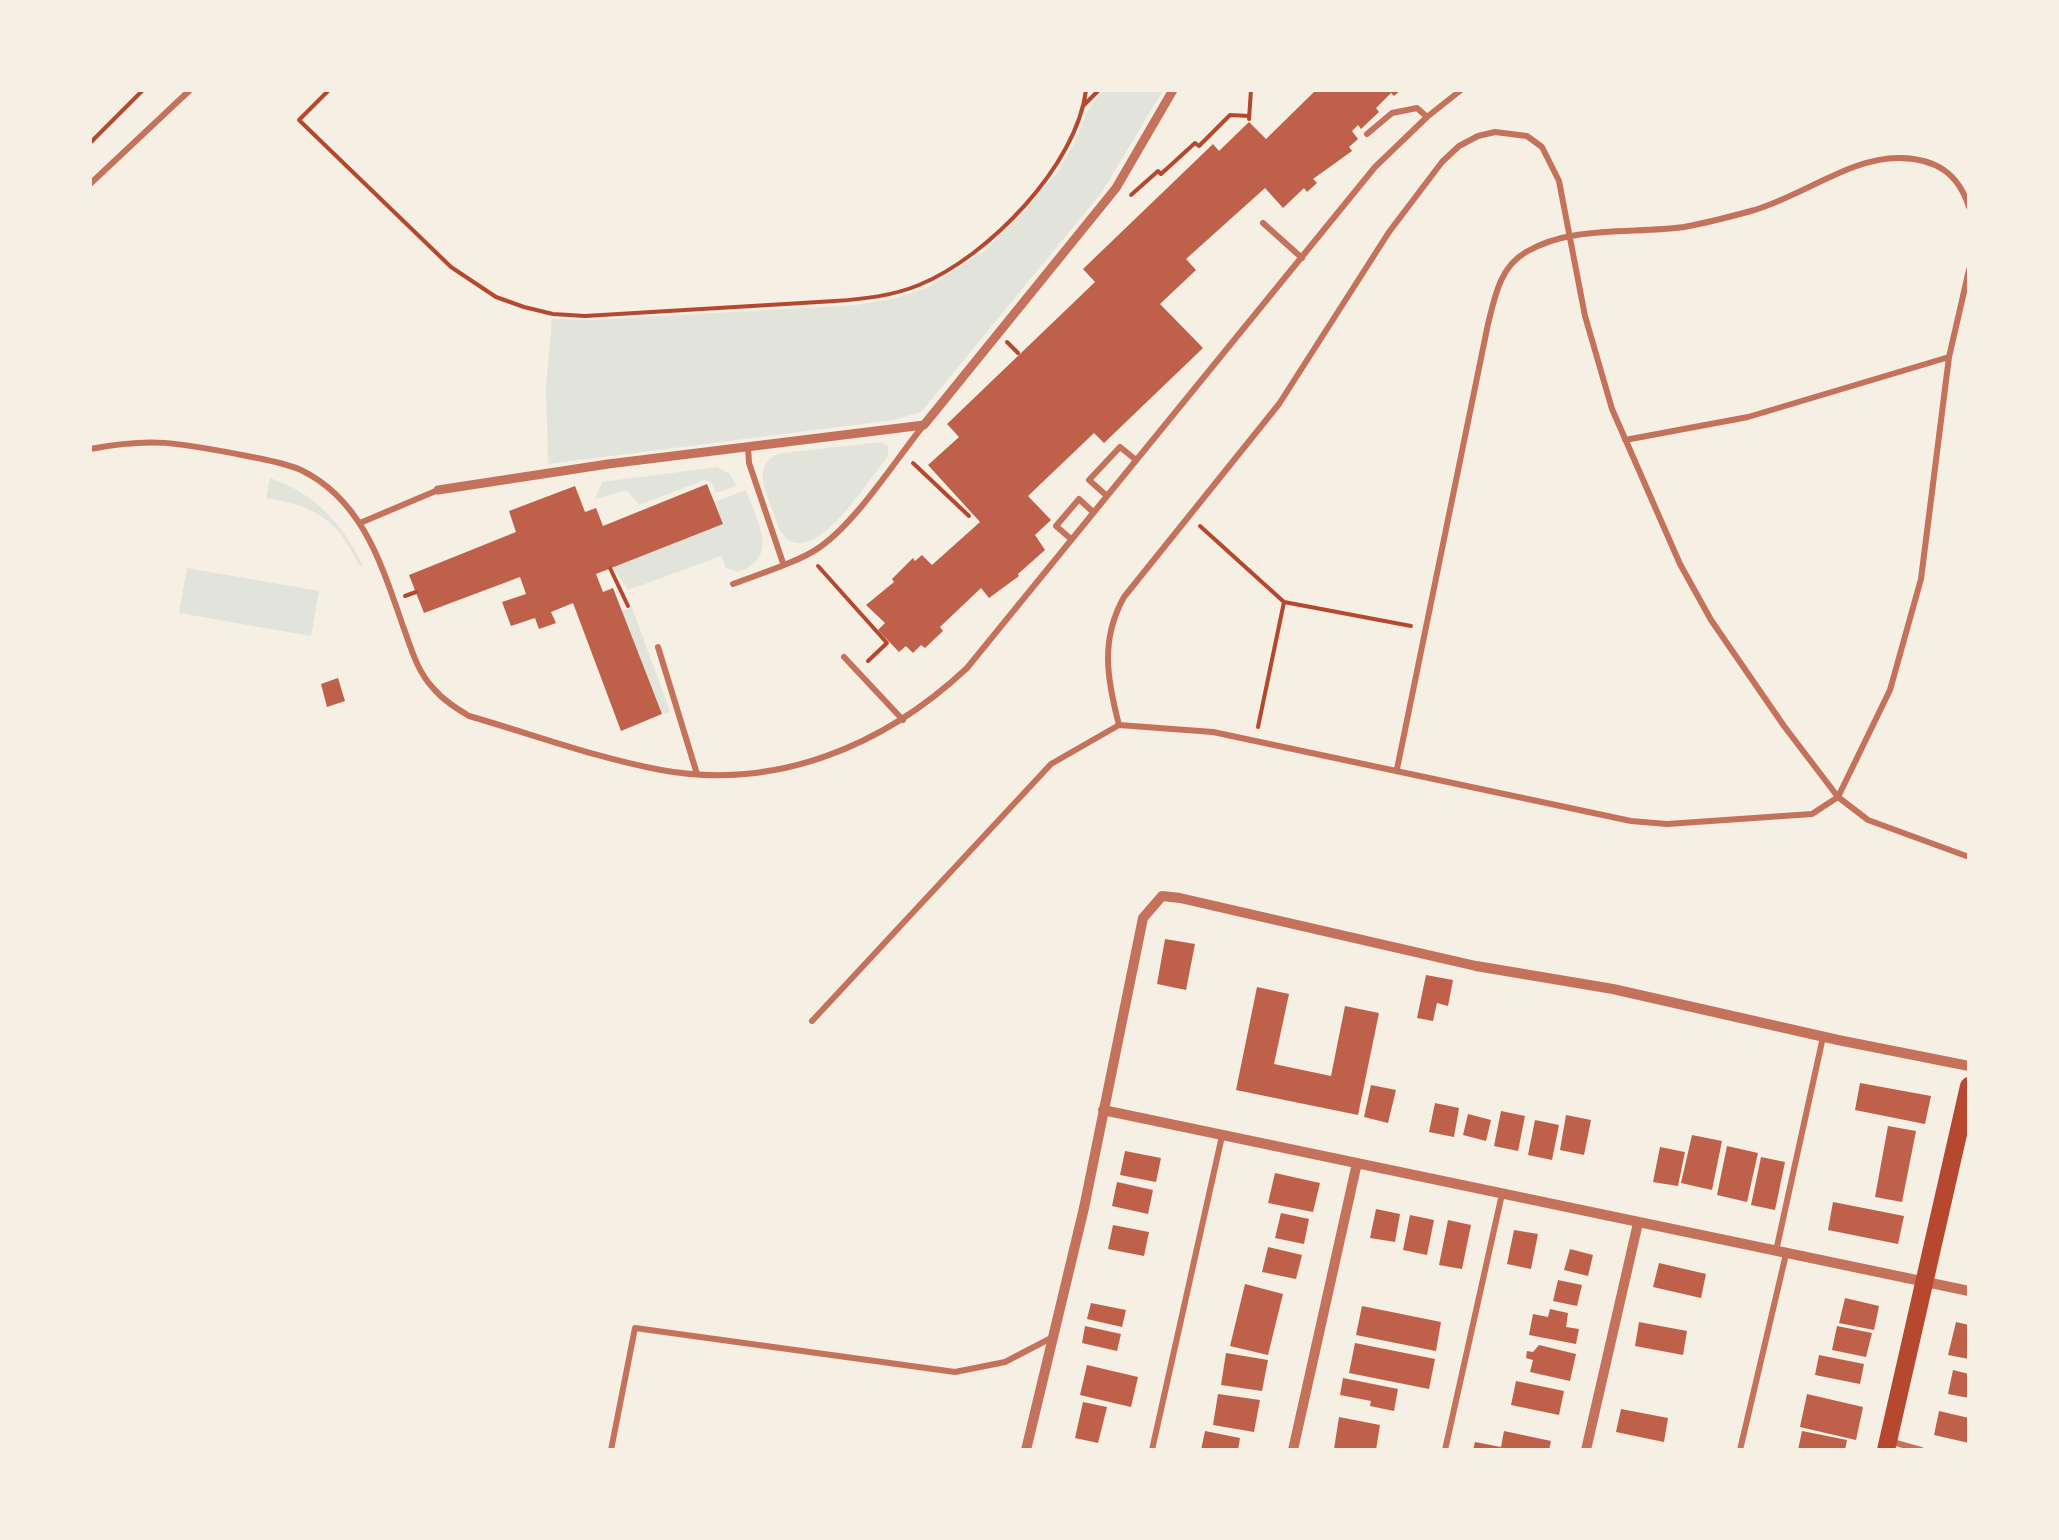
<!DOCTYPE html>
<style>
body{margin:0}
#map{position:relative;width:2059px;height:1540px;overflow:hidden;background:#f6efe4;font-family:Barlow,sans-serif}
canvas{display:block}
.frame{position:absolute;inset:0;border:92px solid #f6efe4;pointer-events:none}
</style>
<div id="map">
<canvas width="2059" height="1540"></canvas>
<div class="frame"></div>
</div>
<script>
const c = document.querySelector('canvas').getContext('2d');
c.lineJoin = 'round';
function fillPath(path, color) { c.fillStyle = color; c.fill(path, 'evenodd'); }
function stroke(path, color, width, dash) { c.strokeStyle = color; c.lineWidth = width; c.lineCap = dash ? 'butt' : 'round'; c.setLineDash(dash || []); c.stroke(path); }
fillPath(new Path2D(`
 M1103,90H1163L1102,192L921,412L894,420L548,464L546,386L552,319L593,320L855,305L892,299L927,288L986,250L1059,171L1077,138L1086,113Z
 M881,442L888,446V456C869,480 837,531 809,541C802,544 793,544 787,539C779,533 776,520 773,511C765,491 751,461 782,453Z
 M717,467L730,474L736,486L716,493L711,482L705,480L639,505L627,490L595,499L602,482Z
 M270,478C316,494 342,523 363,566L358,564C338,519 314,506 266,498Z
 M746,490C757,522 781,557 738,572L726,568L721,556L628,590L613,567L723,524L714,502Z
 M187,568L319,591L311,636L179,613Z
 M632,607L670,712L662,714L621,611Z`), '#e2e4dc');
fillPath(new Path2D(`
 M1316,90H1401L1394,96L1391,93L1376,108L1379,112L1361,129L1358,125L1352,131L1358,139L1349,147L1352,151L1313,179L1317,183L1307,192L1304,188L1283,208L1265,188L1186,259L1196,270L1160,304L1203,348L1104,443L1094,433L1028,496L1051,520L1035,535L1045,550L1018,574L1019,576L989,598L981,588L940,627L943,631L925,648L921,645L913,653L906,646L899,652L878,630L885,623L866,605L894,582L892,579L913,558L915,561L922,555L932,565L980,522L928,465L959,437L947,424L1095,282L1083,269L1213,144L1219,151L1249,122L1266,139Z
 M707,484L723,524L596,574L603,592L613,588L662,714L621,731L573,603L551,612L556,623L539,629L535,618L511,626L502,602L526,594L520,577L424,613L409,575L516,532L509,511L575,486L585,512L596,508L603,526Z
 M338,678L345,701L327,707L321,684Z
 M1165,939L1195,944L1186,990L1157,984Z
 M1426,975L1453,980L1448,1006L1437,1003L1433,1021L1417,1018Z
 M1257,987L1289,994L1274,1064L1331,1076L1345,1006L1379,1013L1358,1115L1236,1090Z
 M1860,1083L1931,1096L1925,1124L1855,1110Z
 M1371,1085L1396,1090L1388,1123L1364,1117Z
 M1435,1103L1459,1108L1454,1137L1429,1132Z
 M1501,1111L1525,1116L1518,1151L1494,1146Z
 M1468,1114L1491,1120L1486,1141L1463,1135Z
 M1566,1115L1591,1120L1584,1155L1560,1150Z
 M1535,1120L1559,1125L1552,1160L1528,1155Z
 M1888,1126L1916,1131L1902,1202L1875,1197Z
 M1692,1135L1722,1141L1712,1190L1681,1183Z
 M1727,1146L1758,1153L1747,1202L1717,1195Z
 M1660,1147L1685,1152L1678,1186L1653,1182Z
 M1125,1151L1161,1158L1156,1182L1120,1175Z
 M1761,1157L1785,1162L1775,1210L1751,1205Z
 M1275,1173L1320,1183L1313,1212L1268,1203Z
 M1117,1182L1153,1190L1148,1214L1112,1206Z
 M1833,1202L1904,1216L1898,1244L1828,1230Z
 M1376,1209L1400,1214L1395,1242L1370,1238Z
 M1281,1213L1309,1219L1304,1244L1275,1238Z
 M1410,1215L1434,1220L1427,1255L1403,1250Z
 M1448,1220L1471,1225L1462,1269L1439,1265Z
 M1113,1225L1149,1232L1144,1256L1108,1249Z
 M1514,1230L1538,1234L1531,1269L1507,1264Z
 M1268,1247L1302,1255L1296,1279L1262,1272Z
 M1570,1249L1593,1255L1588,1276L1564,1270Z
 M1659,1263L1706,1274L1701,1298L1653,1287Z
 M1558,1280L1582,1285L1577,1306L1553,1301Z
 M1245,1284L1283,1294L1268,1355L1230,1346Z
 M1845,1298L1879,1306L1874,1330L1839,1323Z
 M1091,1303L1126,1310L1122,1327L1087,1319Z
 M1362,1306L1441,1322L1436,1351L1356,1335Z
 M1550,1309L1568,1313L1566,1327L1579,1329L1576,1344L1529,1335L1533,1314L1548,1317Z
 M1639,1322L1687,1331L1683,1355L1635,1346Z
 M1956,1322L1969,1325V1359L1948,1355Z
 M1085,1326L1121,1334L1117,1351L1082,1343Z
 M1837,1326L1872,1333L1866,1357L1832,1350Z
 M1355,1343L1435,1359L1429,1389L1349,1373Z
 M1539,1345L1576,1354L1570,1381L1530,1372L1533,1360L1526,1358L1527,1351L1533,1352Z
 M1226,1353L1268,1360L1262,1391L1221,1385Z
 M1819,1355L1864,1364L1860,1384L1815,1375Z
 M1087,1365L1138,1377L1131,1407L1080,1395Z
 M1953,1370L1969,1374V1398L1948,1394Z
 M1343,1378L1398,1389L1394,1411L1370,1406L1371,1401L1340,1395Z
 M1516,1381L1564,1391L1559,1415L1511,1405Z
 M1218,1394L1260,1400L1254,1432L1213,1425Z
 M1807,1394L1863,1407L1856,1440L1800,1427Z
 M1083,1402L1107,1407L1098,1443L1075,1438Z
 M1621,1409L1668,1418L1664,1442L1616,1432Z
 M1939,1411L1969,1418V1443L1934,1435Z
 M1339,1417L1380,1425L1376,1450L1334,1449Z
 M1205,1431L1240,1438L1238,1450H1201Z
 M1504,1431L1551,1441L1549,1450H1473L1475,1442L1501,1447Z
 M1802,1431L1847,1440L1845,1450H1798Z`), '#bf614a');
stroke(new Path2D(`
 M329,90L299,120L451,267L496,297L524,307L553,314L585,316L835,301C864,299 892,296 919,285C988,257 1077,165 1086,90
 M1083,106L1099,90
 M1249,119L1251,90
 M90,143L143,90
 M1131,195L1158,171L1161,174L1195,143L1199,146L1230,115L1249,116
 M1007,342L1018,353
 M913,463L969,516
 M1200,526L1284,602L1258,727
 M818,566L887,643L868,661
 M610,568L628,606
 M405,596L416,592
 M1284,602L1411,626`), '#b5482f', 4);
stroke(new Path2D(`
 M1367,134L1392,113L1417,108L1427,117
 M90,184L190,90
 M1263,223L1302,258
 M1625,440L1748,417L1949,357
 M748,447L749,463L783,563
 M90,449C153,437 180,443 242,455C261,459 283,462 301,470C363,500 382,566 403,626C411,648 417,671 433,688C443,700 456,708 469,716C532,734 596,758 661,770C776,791 884,746 967,668L1375,167L1427,117L1461,90
 M1107,496L1089,480L1120,447L1136,460
 M360,523L438,490
 M1071,539L1056,526L1079,499L1093,512
 M733,584C757,575 801,561 820,547C857,521 894,462 923,426
 M658,647L697,774
 M844,657L903,720
 M1119,725C1107,679 1100,640 1124,597L1279,404L1389,232L1442,162L1459,146L1478,136L1495,132L1527,136L1542,147L1559,181L1585,316L1612,409L1680,564L1711,620L1784,726L1838,797L1868,820L1969,857
 M1397,769L1488,324C1495,296 1500,267 1526,252C1572,225 1633,234 1684,227C1706,223 1729,217 1751,211C1800,198 1852,156 1901,158C1936,159 1958,173 1969,207
 M1838,797L1890,690L1921,579L1949,357L1969,270
 M812,1021L1051,764L1119,725L1213,732L1631,821L1667,824L1812,814L1838,797
 M1776,1251L1823,1037
 M1889,1441L1921,1450
 M611,1450L635,1328L955,1372L1005,1362L1053,1337
 M1152,1450L1222,1136
 M1445,1450L1502,1194
 M1740,1450L1786,1254`), '#c5725c', 6);
stroke(new Path2D(`
 M438,490L608,464L924,425L1116,188L1173,90`), '#c5725c', 9);
stroke(new Path2D(`
 M1103,1110L1969,1291
 M1026,1450L1084,1208L1143,918L1162,896L1180,898L1476,966L1613,989L1838,1040L1969,1066
 M1293,1450L1357,1163
 M1586,1450L1638,1223`), '#c5725c', 10);
stroke(new Path2D(`
 M1886,1450L1969,1086`), '#b5482f', 18);
</script>
